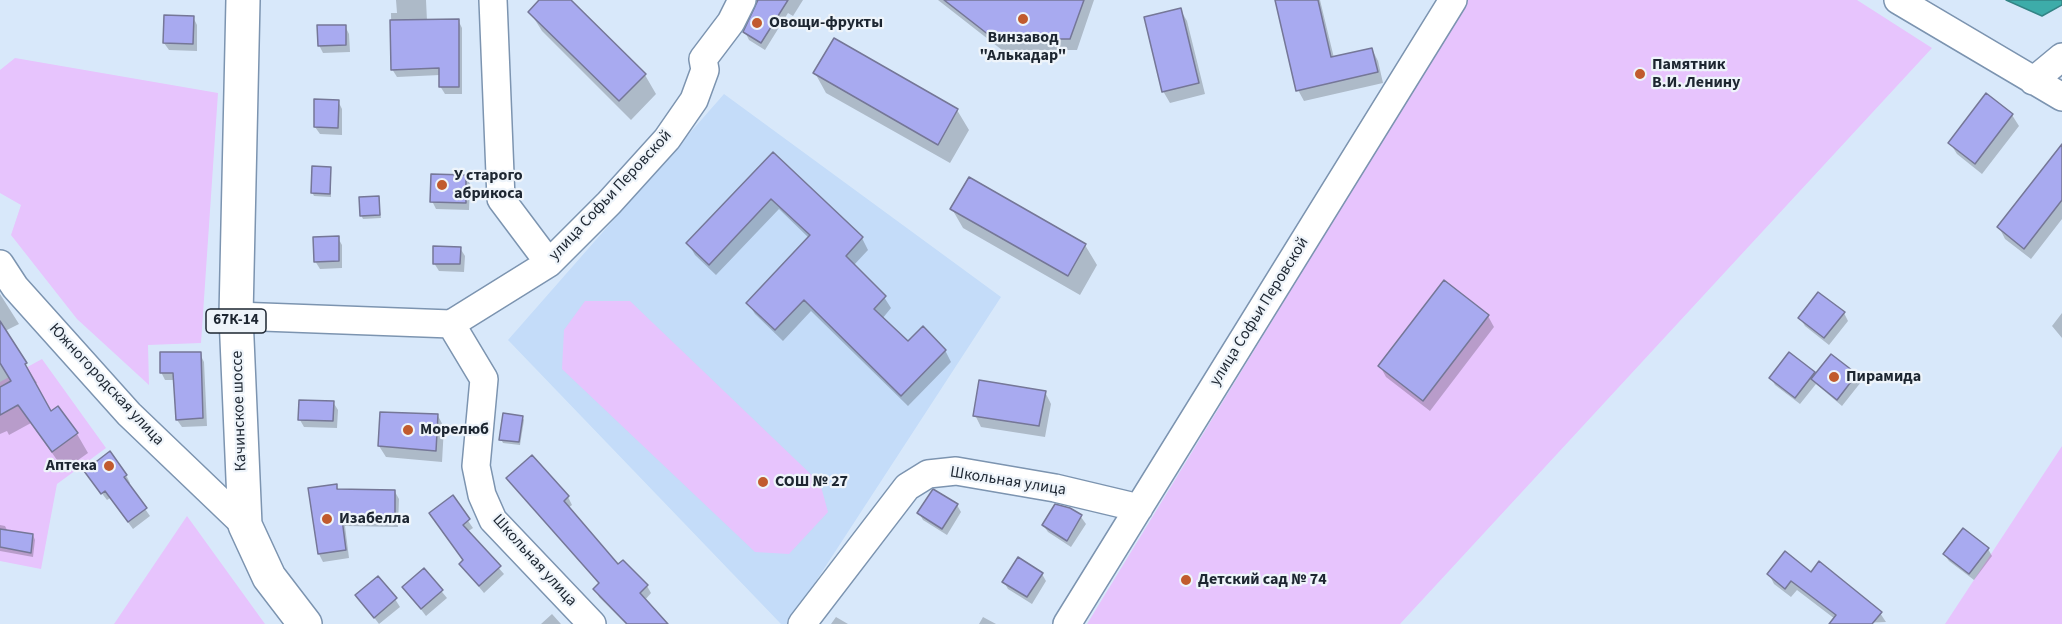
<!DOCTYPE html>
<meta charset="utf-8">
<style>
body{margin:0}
canvas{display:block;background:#d8e8fa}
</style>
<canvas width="2062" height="624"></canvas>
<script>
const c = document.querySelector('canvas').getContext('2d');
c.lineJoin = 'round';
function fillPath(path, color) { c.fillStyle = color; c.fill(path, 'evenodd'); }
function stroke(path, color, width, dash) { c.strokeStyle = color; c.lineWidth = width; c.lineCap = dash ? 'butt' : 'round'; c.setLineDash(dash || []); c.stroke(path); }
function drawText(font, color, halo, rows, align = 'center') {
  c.font = font + ' "Source Sans 3",sans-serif'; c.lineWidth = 4.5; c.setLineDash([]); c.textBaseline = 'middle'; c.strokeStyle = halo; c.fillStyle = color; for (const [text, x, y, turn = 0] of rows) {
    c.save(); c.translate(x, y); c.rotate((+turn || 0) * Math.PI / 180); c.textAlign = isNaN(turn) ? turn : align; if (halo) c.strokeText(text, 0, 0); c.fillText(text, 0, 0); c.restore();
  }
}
fillPath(new Path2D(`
 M724,94L1001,297L788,624H781L508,340Z`), '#c4dcf9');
fillPath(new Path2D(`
 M1468,0H1857L1932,48L1400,624H1087Z
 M15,58L218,93L201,343L148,345L149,385L77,319L11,235L21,205L0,193V70Z
 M585,301H630L820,483L828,512L789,554L755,552L562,369L564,330Z
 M42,359L106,448L57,484L41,569L0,561V382Z
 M2062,446V624H1945Z
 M187,516L265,624H114Z`), '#e7c4fd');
const water = new Path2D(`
 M2006,0H2062V5L2042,16Z`);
fillPath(water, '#3daca9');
stroke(water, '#338485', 1.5);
fillPath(new Path2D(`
 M396,0H426L427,21L458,20L462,28V94H445L440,86V75L397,77L392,69L391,13H397Z
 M542,0H569L645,75L656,94L631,120L542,31L530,12Z
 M761,0H803L793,16L788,13L765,50L749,40L745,32Z
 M938,0H1094L1077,50H1002Z
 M1277,0H1320L1334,58L1372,49L1378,61L1383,83L1304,101L1298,90Z
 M1180,9L1187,21L1205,94L1170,103L1163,91Z
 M193,17L197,25V51L169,50L164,43Z
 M345,26L349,34L350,52L323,53L319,45Z
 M834,40L957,110L969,130L950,163L826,93L815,73Z
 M338,101L342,109V135L320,134L315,127Z
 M2012,115L2019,126L1982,174L1957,154L1950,143Z
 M773,154L862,238L868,250L853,266L884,297L891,308L882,319L908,343L945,350L951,362L908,406L811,311L783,341L755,314L748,303L809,238L779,209L716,275L695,255L688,243Z
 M2062,165V219L2031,259L2005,239L1999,227Z
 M330,168L331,197L314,196L312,192Z
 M466,176L470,184L469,210L436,209L432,201Z
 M969,179L1085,245L1097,265L1080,295L963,228L952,209Z
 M378,198L381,218L363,219L361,215Z
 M338,238L342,245V268L320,269L315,261Z
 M460,248L465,256L464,272L439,271L434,263Z
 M0,294L19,324L5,331L37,383L34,384L51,413L77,434L88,453L64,470L31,423L9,435L7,431L0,434Z
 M1844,313L1848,321L1829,345L1805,326L1800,318Z
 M2062,313V338L2052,326Z
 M1488,316L1494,327L1430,411L1386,377L1380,366Z
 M200,354L204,362L207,426L182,427L177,420L175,380H165L161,372Z
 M1814,373L1816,376L1856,375L1861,382L1842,406L1816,384L1800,404L1775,385L1771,378Z
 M1045,392L1051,404L1045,437L981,427L975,415Z
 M333,402L338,410L337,428L304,427L300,420Z
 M438,416L444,427L442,462L386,457L379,446Z
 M522,417L524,420L520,445L503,443L501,439Z
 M126,475L130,483L128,485L150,516L133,529L110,498L107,500L91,479Z
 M507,478L568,497L572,505L568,508L618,567L647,586L651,593L645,600L666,624H626L599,597L595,589L600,585Z
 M336,485L339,491L395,492L399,499L398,527L345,526L349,558L323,562L319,554L310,489Z
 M452,498L473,528L467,532L504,574L484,593L461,565L467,567Z
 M957,505L961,512L947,535L923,520L919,513Z
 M1070,509L1081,517L1086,524L1071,547L1048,532L1043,525Z
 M0,525L5,526L8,532L33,535L35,540L33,557L0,551Z
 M1988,549L1992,556L1974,580L1949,561L1944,554Z
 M424,570L447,598L426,616L404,587Z
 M1042,574L1046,581L1032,604L1008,589L1004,582Z
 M1769,574H1811L1880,613L1886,622L1831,624L1835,619L1797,590L1791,597L1774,584Z
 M357,595L395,599L400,607L379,624Z
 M552,614L561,624H541Z
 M836,617L848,624H831Z
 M983,617L996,624H979Z`), '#0003');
const building = new Path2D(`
 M539,0H571L646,74L619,101L528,12Z
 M758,0H788L761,43L743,32Z
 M944,0H1084L1070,39H994Z
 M1275,0H1318L1331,57L1372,48L1378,72L1296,91Z
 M1181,8L1199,83L1162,92L1144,17Z
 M164,15L194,16L193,44L163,43Z
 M459,19V87H439V68L391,70L390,20Z
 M317,25H346V45L318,46Z
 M834,38L958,109L938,145L813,73Z
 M1986,93L2013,114L1975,164L1948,143Z
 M314,99L339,100L338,128L314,127Z
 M2062,144V200L2024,249L1997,227Z
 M773,152L863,237L846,256L886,296L874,309L908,341L923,326L946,350L901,396L804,300L775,330L746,303L810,235L771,199L709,265L686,243Z
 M312,166L331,167L330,194L311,193Z
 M431,174L466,175V203L430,202Z
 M969,177L1086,244L1068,276L950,209Z
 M379,196L380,215L360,216L359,197Z
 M339,236V261L314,262L313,237Z
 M433,246L461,247L460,264H433Z
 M1444,280L1489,315L1423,401L1378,366Z
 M1818,292L1845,312L1824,338L1798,318Z
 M0,321L27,363L25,364L51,411L58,406L78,433L52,452L18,405L0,415V387L11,381L0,363Z
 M160,352H201L203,418L176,420L173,373H160Z
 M1789,352L1815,372L1795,398L1769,378Z
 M1831,354L1857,374L1837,400L1811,379Z
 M979,380L1046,391L1039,426L973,416Z
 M299,400L334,401L333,421L298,420Z
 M380,412L438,414L436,451L378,446Z
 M503,413L523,416L519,442L499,440Z
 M110,451L127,475L124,477L147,508L128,522L105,491L101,494L84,471Z
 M532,455L569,496L564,501L618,564L623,560L648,585L640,593L668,624H627L593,589L599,583L506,478Z
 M337,484V489L395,490V519H342L346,550L318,554L308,488Z
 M933,489L958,504L942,529L917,513Z
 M453,495L470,519L463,525L501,566L479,586L459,564L463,560L429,513Z
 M1055,504L1070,508L1082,515L1067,541L1042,525Z
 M1963,528L1989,548L1969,574L1943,554Z
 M0,529L33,534L31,553L0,547Z
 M1785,551L1811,572L1819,561L1882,612L1872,624H1829L1836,615L1791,581L1785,589L1767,574Z
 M1018,557L1043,573L1027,597L1002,582Z
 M424,568L443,590L421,609L402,587Z
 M378,576L397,598L374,618L355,595Z`);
fillPath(building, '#a8aaf0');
stroke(building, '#757797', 1.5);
const minor = new Path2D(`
 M493,0L501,199L549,263
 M1898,0L2062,97
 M2033,81L2062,57
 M0,264L15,287L129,414L245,525
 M236,316L451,324L549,263L609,203L667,139L694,100L705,70L703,59L731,22L742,0
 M451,324L484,379L476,466L482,495L493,520L592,624
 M802,624L907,487L928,474L956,471L1055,488L1139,508
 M1067,624L1453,0`);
const major = new Path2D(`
 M243,0L236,316L245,525L269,577L305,624`);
stroke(minor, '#7c94b0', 30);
stroke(major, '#7c94b0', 36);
stroke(minor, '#fff', 27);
stroke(major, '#fff', 33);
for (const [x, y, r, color] of [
 [1023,19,6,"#c15b2e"],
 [757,23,6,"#c15b2e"],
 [1640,74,6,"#c15b2e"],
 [442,185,6,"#c15b2e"],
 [1834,377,6,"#c15b2e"],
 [408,430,6,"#c15b2e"],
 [109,466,6,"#c15b2e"],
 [763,482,6,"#c15b2e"],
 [327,519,6,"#c15b2e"],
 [1186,580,6,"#c15b2e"]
]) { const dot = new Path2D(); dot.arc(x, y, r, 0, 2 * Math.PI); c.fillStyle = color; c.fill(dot); stroke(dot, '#eef4fa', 2); }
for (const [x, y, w] of [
 [236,321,60]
]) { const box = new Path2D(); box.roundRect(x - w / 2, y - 12, w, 24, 4.5); c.fillStyle = '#eef4fa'; c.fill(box); stroke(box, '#1d2631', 1.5); }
drawText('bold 15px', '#1d2631', null, [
 ["67К-14",236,321]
]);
drawText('bold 16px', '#1d2631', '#eef4fa', [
 ["Овощи-фрукты",769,23],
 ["Винзавод",1023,38,"center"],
 ["\"Алькадар\"",1023,56,"center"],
 ["Памятник",1652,65],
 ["В.И. Ленину",1652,83],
 ["У старого",454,176],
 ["абрикоса",454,194],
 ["Пирамида",1846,377],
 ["Морелюб",420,430],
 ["Аптека",97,466,"right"],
 ["СОШ № 27",775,482],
 ["Изабелла",339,519],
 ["Детский сад № 74",1198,580]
], 'left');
drawText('16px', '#1d2631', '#eef4fa', [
 ["улица Софьи Перовской",611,196,-47],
 ["улица Софьи Перовской",1260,312,-58],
 ["Южногородская улица",106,385,47],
 ["Качинское шоссе",240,411,-92],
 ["Школьная улица",1008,482,9],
 ["Школьная улица",534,561,48]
]);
</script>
